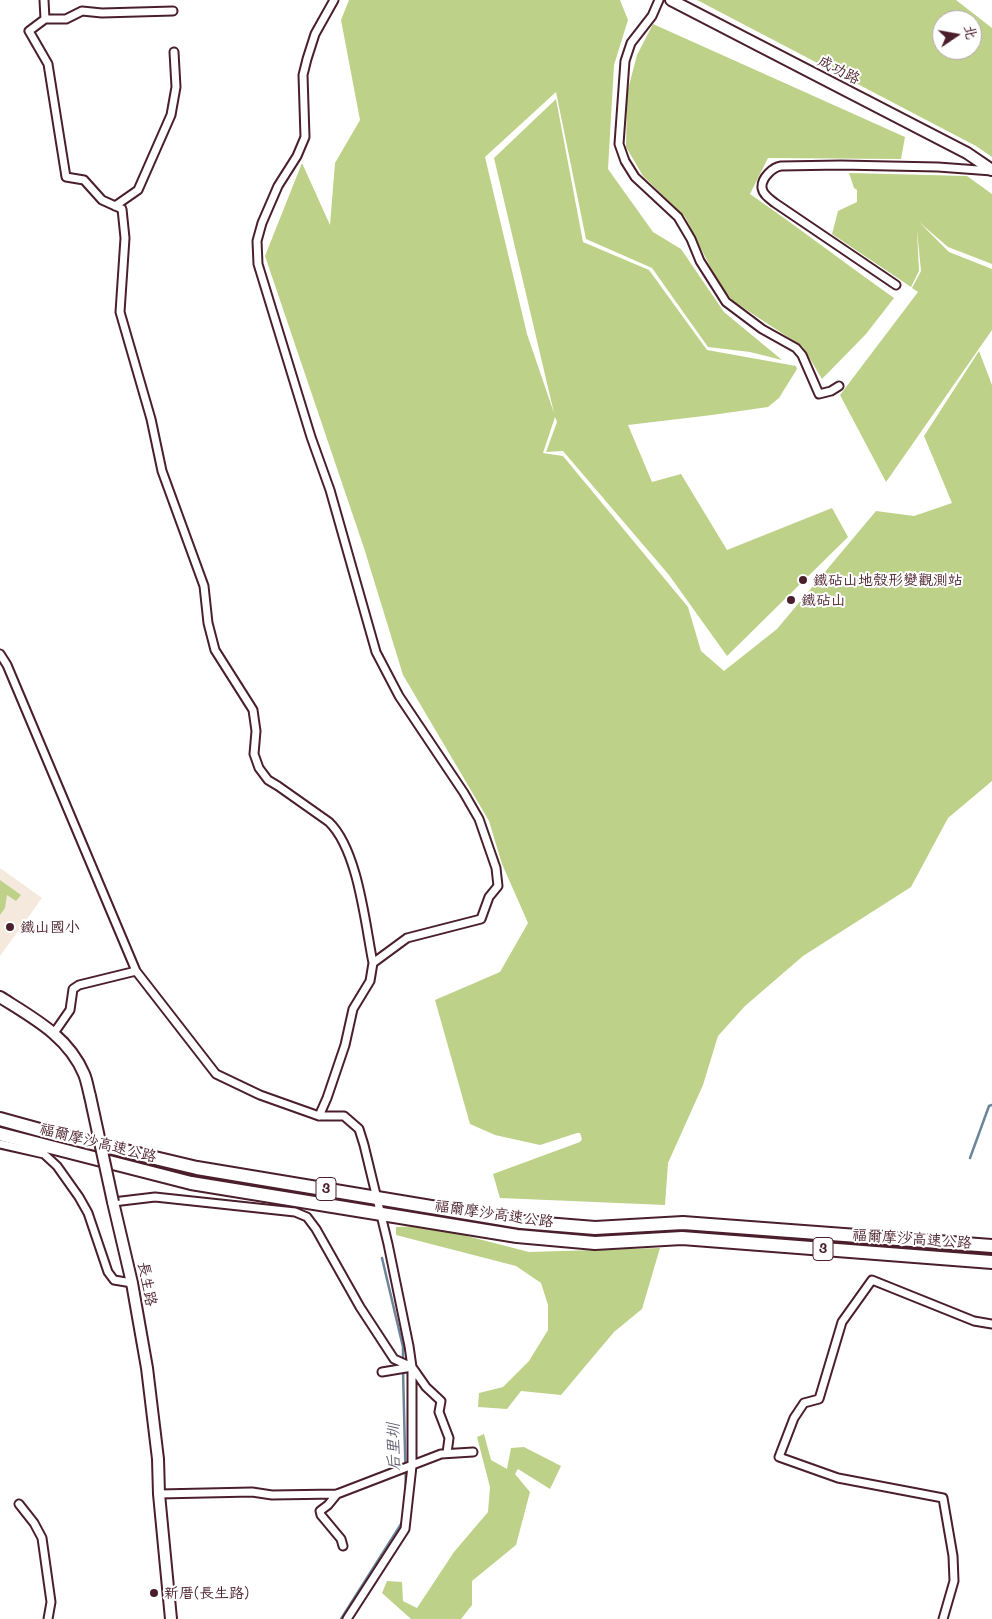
<!DOCTYPE html>
<meta charset="utf-8">
<style>
body{margin:0}
#map{position:relative;width:992px;height:1619px;overflow:hidden;background:#fff;font-family:Mali,"LXGW WenKai TC",sans-serif}
canvas{display:block}
.north{position:absolute;left:932px;top:10px;width:50px;height:50px;box-sizing:border-box;background:#fff;border:1px solid #b7a5aa;border-radius:50%;rotate:78deg;font-size:14px;font-weight:700;line-height:20px;text-align:center;color:#4a1f2b}
.north::after{content:'';display:block;margin:auto;width:18px;height:22px;background:#4a1f2b;clip-path:polygon(50% 0,100% 100%,50% 72%,0 100%)}
</style>
<div id="map">
<canvas width="992" height="1619"></canvas>
<div class="north">北</div>
</div>
<script>
const c = document.querySelector('canvas').getContext('2d');
c.lineJoin = 'round';
function fillPath(path, color) { c.fillStyle = color; c.fill(path, 'evenodd'); }
function stroke(path, color, width, dash) { c.strokeStyle = color; c.lineWidth = width; c.lineCap = dash ? 'butt' : 'round'; c.setLineDash(dash || []); c.stroke(path); }
function drawText(font, color, halo, rows, align = 'center') {
  c.font = font + ' Mali,"LXGW WenKai TC",sans-serif'; c.lineWidth = 4; c.setLineDash([]); c.textBaseline = 'middle'; c.strokeStyle = halo; c.fillStyle = color; for (const [text, x, y, turn = 0] of rows) {
    c.save(); c.translate(x, y); c.rotate((+turn || 0) * Math.PI / 180); c.textAlign = isNaN(turn) ? turn : align; if (halo) c.strokeText(text, 0, 0); c.fillText(text, 0, 0); c.restore();
  }
}
fillPath(new Path2D(`
 M0,868L42,898L0,956Z`), '#f5e8dd');
fillPath(new Path2D(`
 M349,0H620L628,20L614,65L608,169L653,232L681,249L724,312L782,360L750,352L708,347L652,268L586,239L556,92L485,157L527,334L554,413L494,158L556,99L583,242L649,270L707,350L796,366L797,369L779,398L768,407L712,415L628,425L652,482L681,474L727,550L832,508L848,537L727,656L669,575L563,451L546,452L557,422L555,417L543,453L563,456L688,607L701,651L724,671L777,629L876,511L914,516L952,503L924,436L979,351L992,385V781L948,818L911,887L803,956L745,1006L718,1036L703,1085L668,1163L665,1205L500,1198L493,1174L580,1142L582,1139L580,1133H577L540,1145L495,1135L470,1124L435,1000L500,972L528,923L502,864L489,821L403,675L364,548L265,256L302,163L330,225L335,163L360,120L341,20Z
 M697,0H956L992,28V157L976,146ZM942,20H972V50H942Z
 M653,24L905,137L901,159L768,158L750,194C799,228 846,264 894,298L866,334L822,379L803,347L733,301L719,284L685,217L643,176L626,147L627,93L637,55Z
 M849,173L967,176L992,194V264L948,247L919,222L949,252L992,269V330L886,482L840,395L918,292L912,288L921,271L917,230L919,271L911,287L832,234L838,211L857,202V190L854,188Z
 M0,880L21,895L16,901L7,895L5,908L0,915Z
 M428,1226L529,1252L660,1248L642,1309L614,1332L561,1395L521,1391L507,1409L478,1407L479,1393L503,1387L529,1361L548,1330V1305L541,1283L516,1266L396,1235V1227Z
 M484,1434L491,1460L507,1469L511,1448L524,1447L561,1466L550,1489L518,1469L515,1474L530,1492L516,1545L472,1581V1605L461,1619H411L382,1593L387,1581L402,1582L403,1601L417,1608L454,1552L488,1512L490,1487L477,1437Z`), '#bdd288');
stroke(new Path2D(`
 M970,1158L989,1106L992,1105
 M382,1258L403,1347V1361
 M403,1369L406,1493
 M341,1619L403,1521`), '#6c859a', 2.5);
const street = new Path2D(`
 M44,0L45,19L29,31L48,64L66,177L84,180L102,200L122,209L125,238L120,312L151,419L162,471L204,586L208,623L215,650L253,710L256,731L254,754L259,768L268,780L278,786L329,822C358,850 365,923 373,963
 M659,0L652,16L631,43L625,61L619,144L625,161L635,177L678,217L691,239L700,261L726,302L762,329L796,348L802,355L819,394L831,391L839,386
 M45,19H66L82,11L102,13L173,11
 M115,206L138,190L171,115L176,87L174,52
 M896,285L775,203C770,199 763,195 762,188C761,178 773,167 781,166L841,165L938,167L992,171
 M0,654L7,665L136,971L216,1074L260,1095L319,1116H344L359,1129L364,1145L388,1244L409,1346L412,1367V1466L405,1529L347,1619
 M54,1033L70,1010L73,989L79,985L136,971
 M319,1116L327,1098L345,1045L353,1009L370,981L373,963L407,938L481,919L489,897L498,886L496,868L479,819L464,793L399,696L376,652L330,490L311,437L258,264L257,241L262,223L278,186L297,156L305,137L303,75L307,59L315,34L334,0
 M0,1144L44,1154L57,1166L79,1197L88,1213L108,1272L114,1280L132,1283
 M113,1202L155,1197L295,1212L307,1217L316,1229L360,1307L394,1359L412,1367L426,1387L441,1401L439,1412L449,1438L447,1453
 M382,1372L412,1367
 M159,1494L252,1492L272,1495L337,1494L441,1454L473,1452
 M337,1494L328,1505L320,1511L321,1515L341,1539L343,1546
 M19,1504L34,1523L42,1538L51,1602L48,1619
 M943,1619L954,1581L953,1556L943,1498L838,1478L779,1457L794,1418L804,1403L819,1399L842,1322L872,1280L974,1321L992,1324`);
const secondary = new Path2D(`
 M671,0L967,153L992,170
 M0,997C33,1018 68,1036 84,1074C87,1081 88,1089 90,1096
 M113,1202L132,1283L147,1368L158,1459L159,1494L171,1619`);
const highway = new Path2D(`
 M0,1119L58,1135L197,1168L521,1222L595,1228L683,1223L992,1246
 M0,1134L191,1183L517,1236L595,1243L682,1238L992,1262`);
stroke(street, '#4a1f2b', 11);
stroke(secondary, '#4a1f2b', 14);
stroke(highway, '#4a1f2b', 16);
stroke(street, '#fff', 7);
stroke(secondary, '#fff', 10);
stroke(highway, '#fff', 12);
const secondaryBridge = new Path2D(`
 M90,1096L113,1202`);
stroke(secondaryBridge, '#4a1f2b', 14, []);
stroke(secondaryBridge, '#fff', 10);
for (const [x, y, r, color] of [
 [803,580,5,"#4a1f2b"],
 [791,600,5,"#4a1f2b"],
 [10,927,5,"#4a1f2b"],
 [154,1593,5,"#4a1f2b"]
]) { const dot = new Path2D(); dot.arc(x, y, r, 0, 2 * Math.PI); c.fillStyle = color; c.fill(dot); stroke(dot, '#fff', 2); }
for (const [x, y, w] of [
 [326,1189,20],
 [823,1249,20]
]) { const box = new Path2D(); box.roundRect(x - w / 2, y - 11.5, w, 23, 4); c.fillStyle = '#fff'; c.fill(box); stroke(box, '#4a1f2b', 1); }
drawText('bold 14px', '#4a1f2b', null, [
 ["3",326,1189],
 ["3",823,1249]
]);
drawText('15px', '#4a1f2b', '#fff', [
 ["成功路",839,70,27],
 ["福爾摩沙高速公路",98,1143,14],
 ["福爾摩沙高速公路",494,1214,8],
 ["福爾摩沙高速公路",912,1239,4],
 ["長生路",147,1284,79]
]);
drawText('15px', '#4a1f2b', '#fff', [
 ["鐵砧山地殼形變觀測站",813,580],
 ["鐵砧山",801,600],
 ["鐵山國小",20,927],
 ["新厝(長生路)",164,1593]
], 'left');
drawText('italic 16px', '#5e5a6c', '#fff', [
 ["后里圳",394,1447,-91]
]);
</script>
